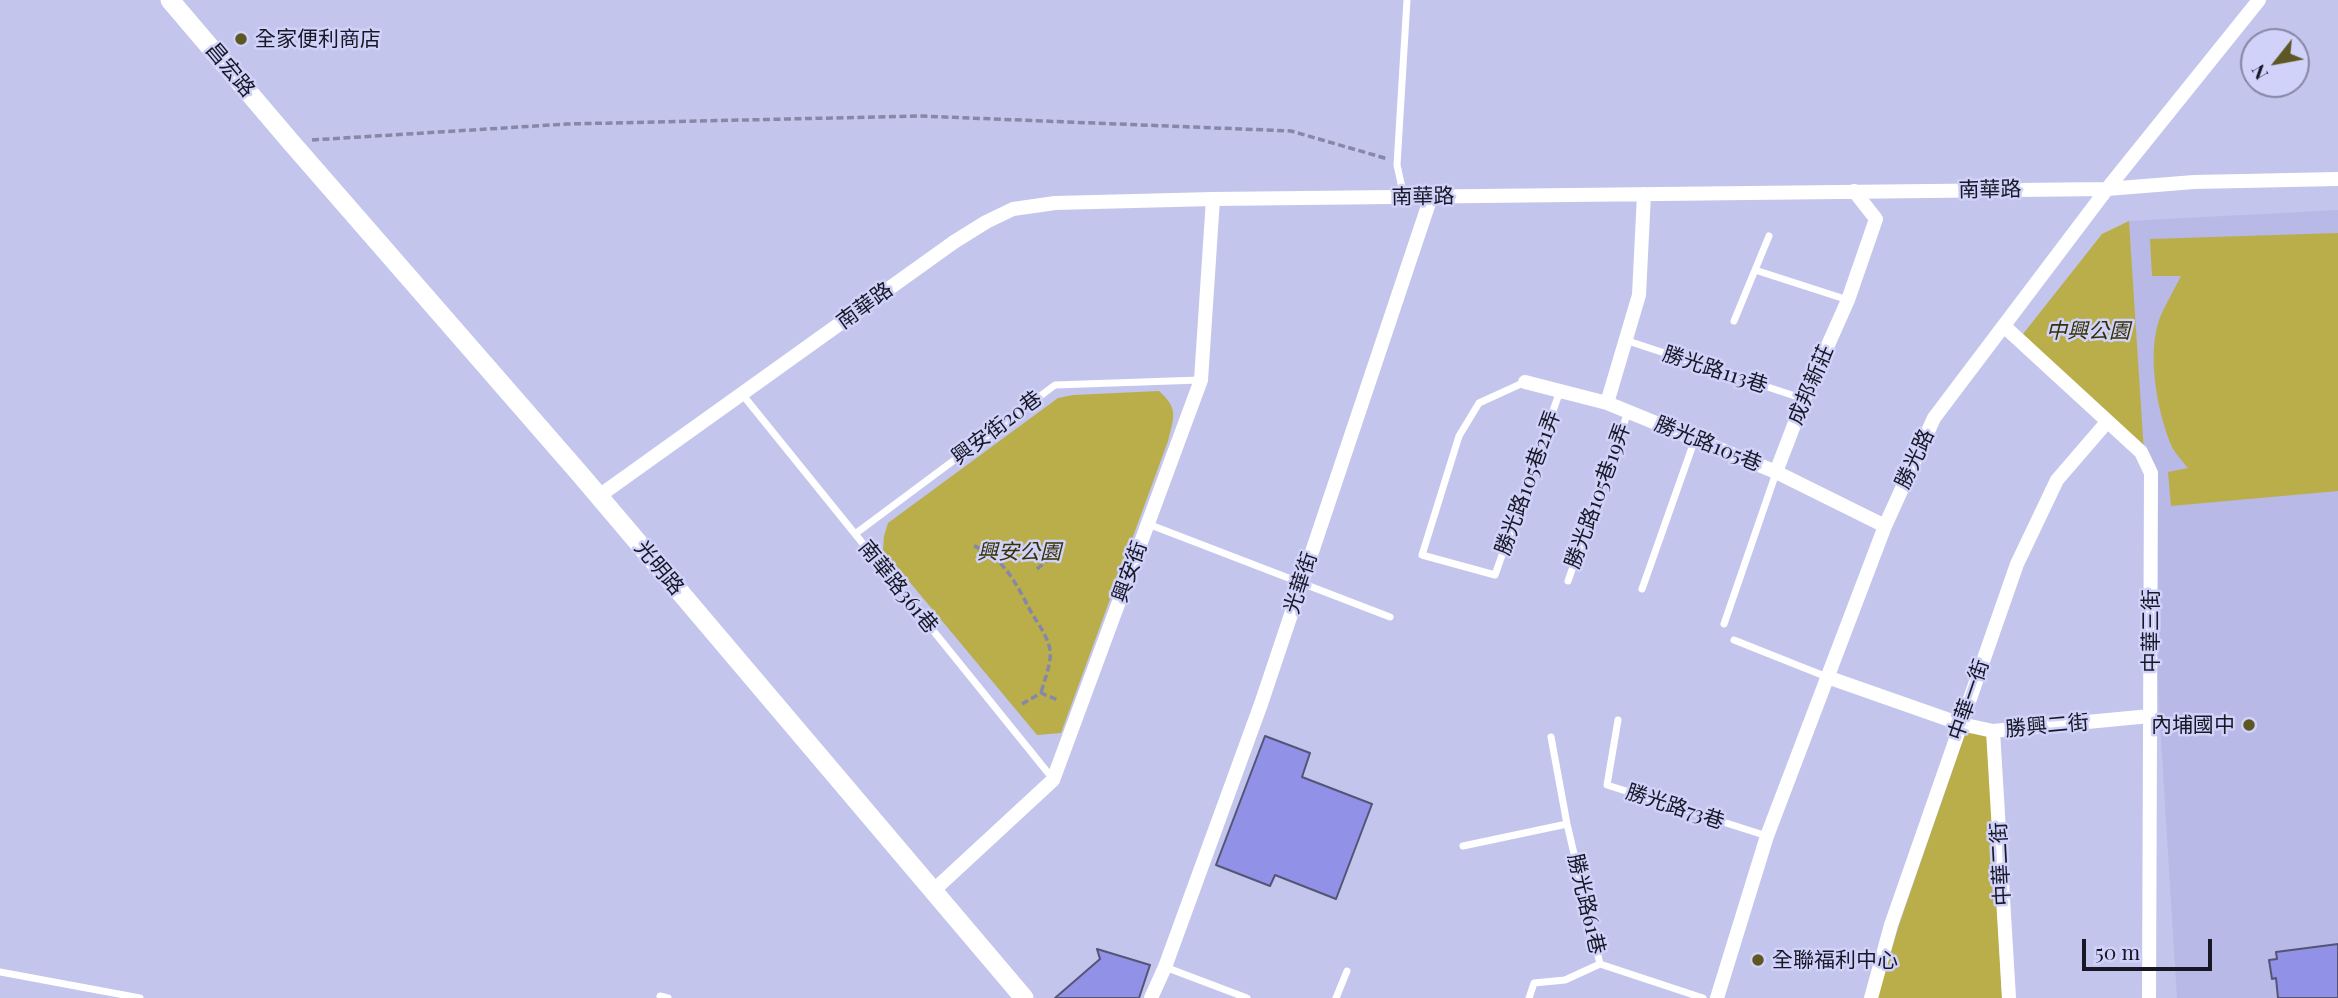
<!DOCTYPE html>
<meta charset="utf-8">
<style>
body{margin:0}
#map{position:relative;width:2338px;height:998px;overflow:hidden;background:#c3c5ec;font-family:"Playfair Display",serif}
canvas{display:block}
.north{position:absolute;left:2240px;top:28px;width:70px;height:70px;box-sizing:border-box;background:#d0d2f9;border:2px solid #8687a4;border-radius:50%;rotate:239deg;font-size:19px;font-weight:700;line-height:28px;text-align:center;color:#171725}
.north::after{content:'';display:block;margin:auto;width:24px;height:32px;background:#5c5723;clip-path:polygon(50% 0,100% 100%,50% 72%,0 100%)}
.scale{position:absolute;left:2082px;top:939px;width:130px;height:32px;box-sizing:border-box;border:4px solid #171725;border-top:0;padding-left:9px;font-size:21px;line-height:24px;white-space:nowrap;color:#171725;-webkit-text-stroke:5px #d0d2f9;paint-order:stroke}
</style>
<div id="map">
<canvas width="2338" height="998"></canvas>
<div class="north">N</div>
<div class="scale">50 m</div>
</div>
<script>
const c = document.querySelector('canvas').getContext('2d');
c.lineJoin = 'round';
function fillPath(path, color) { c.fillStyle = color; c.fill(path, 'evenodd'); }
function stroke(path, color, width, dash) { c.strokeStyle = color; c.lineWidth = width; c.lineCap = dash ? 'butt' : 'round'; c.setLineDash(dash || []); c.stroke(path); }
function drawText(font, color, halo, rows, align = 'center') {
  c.font = font + ' "Playfair Display","Noto Sans TC",serif'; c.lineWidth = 5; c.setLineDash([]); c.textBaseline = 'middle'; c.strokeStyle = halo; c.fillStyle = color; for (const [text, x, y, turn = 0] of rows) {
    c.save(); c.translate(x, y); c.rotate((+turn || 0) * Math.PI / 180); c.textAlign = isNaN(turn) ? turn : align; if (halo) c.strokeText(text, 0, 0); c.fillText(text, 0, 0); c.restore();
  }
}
fillPath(new Path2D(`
 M2338,210V998H2177L2129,221Z`), '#b8b9e6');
fillPath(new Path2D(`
 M2129,221L2144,453L2023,334L2102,234Z
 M2338,233V491L2171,506L2168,472L2188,468C2183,462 2176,454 2172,447C2157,412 2147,356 2159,320C2165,305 2174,290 2181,276H2152L2150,239Z
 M1159,391C1179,409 1174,417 1168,441L1061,733L1037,735L883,550L884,536L888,523L1058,398L1073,395Z
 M1966,731L1988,736L2002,998H1877L1899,925Z`), '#b9ae4a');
const building = new Path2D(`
 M1265,736L1310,753L1302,777L1372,804L1336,899L1275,875L1270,886L1216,865Z
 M2338,944V998H2278L2276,978L2272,979L2269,960L2277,959L2276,952Z
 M1097,949L1150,965L1139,998H1055L1100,959Z`);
fillPath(building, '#9291e8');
stroke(building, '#545476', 2);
stroke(new Path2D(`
 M312,140L567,124L920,116L1291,131L1388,159
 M974,546C1003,556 1017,585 1030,610C1037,623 1047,634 1050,650C1052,662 1044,681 1041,693
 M1037,569L1048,560L1061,554
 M1022,704L1041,693L1058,700`), '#8788a7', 3.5, [7, 3.5]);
stroke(new Path2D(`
 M1404,197L1397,165L1407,0
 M1755,270L1848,300
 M1734,321L1769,236
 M1625,340L1804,399
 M1525,382L1479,403L1459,436L1422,555L1495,575L1560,391
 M742,394L1053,779
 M1148,524L1390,617
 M855,534L1055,385L1200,380
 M1568,581L1628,412
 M1642,589L1695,439
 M1724,624L1776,473
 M1734,640L1827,677
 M1618,720L1607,785L1767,836
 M1551,737L1567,824L1600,964L1703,998
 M1463,846L1567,824
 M1165,967L1247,998
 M0,972L140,998
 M660,996L668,998
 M1336,998L1347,971
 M1529,998L1534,983L1565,980L1600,964`), '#fff', 7);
stroke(new Path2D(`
 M2005,327L2141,452L2151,473L2149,998
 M1525,382L1607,403L1776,472L1885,526
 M1607,403L1639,295L1644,194
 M1776,472L1804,399L1848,300L1876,219L1854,191
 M599,496L954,242L986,222L1013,209L1055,203L1213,199L2107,189L2194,182L2338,179
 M1827,677L1961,724L1993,731L2150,716
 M1993,731L2009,998
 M933,891L1053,780L1201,380L1213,199
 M1151,998L1165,967L1261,704L1431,197
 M1717,998L1767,836L1885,526L1934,418L2107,189L2259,0
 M1871,998L1891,925L2017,564L2057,480L2107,422`), '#fff', 14);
stroke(new Path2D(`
 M170,0L290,141L580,474L1024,998`), '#fff', 19);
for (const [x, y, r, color] of [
 [241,39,7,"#5c5723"],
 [2249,725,7,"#5c5723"],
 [1758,960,7,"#5c5723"]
]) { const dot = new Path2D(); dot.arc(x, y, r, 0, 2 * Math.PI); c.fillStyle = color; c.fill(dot); stroke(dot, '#d0d2f9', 2.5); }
drawText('21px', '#171725', '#d0d2f9', [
 ["全家便利商店",255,39],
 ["內埔國中",2235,725,"right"],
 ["全聯福利中心",1772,960]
], 'left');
drawText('21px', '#171725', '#d0d2f9', [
 ["昌宏路",230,70,50],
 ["南華路",1990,190,-1],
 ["南華路",1423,197,-1],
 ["南華路",865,306,-36],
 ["勝光路113巷",1715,370,18],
 ["成邦新莊",1811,385,-67],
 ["興安街20巷",997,428,-37],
 ["勝光路105巷",1708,444,22],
 ["勝光路",1915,459,-65],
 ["勝光路105巷21弄",1528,483,-70],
 ["勝光路105巷19弄",1598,496,-70],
 ["光明路",659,568,50],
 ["興安街",1130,572,-70],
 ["光華街",1301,583,-72],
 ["南華路361巷",898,587,51],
 ["中華三街",2151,631,-90],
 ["中華一街",1969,700,-71],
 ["勝興二街",2047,726,-5],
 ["勝光路73巷",1675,807,18],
 ["中華二街",2001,864,-93],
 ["勝光路61巷",1586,904,77]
]);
drawText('italic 21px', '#363102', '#d0d2f9', [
 ["中興公園",2088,331],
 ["興安公園",1019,552]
]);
</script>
